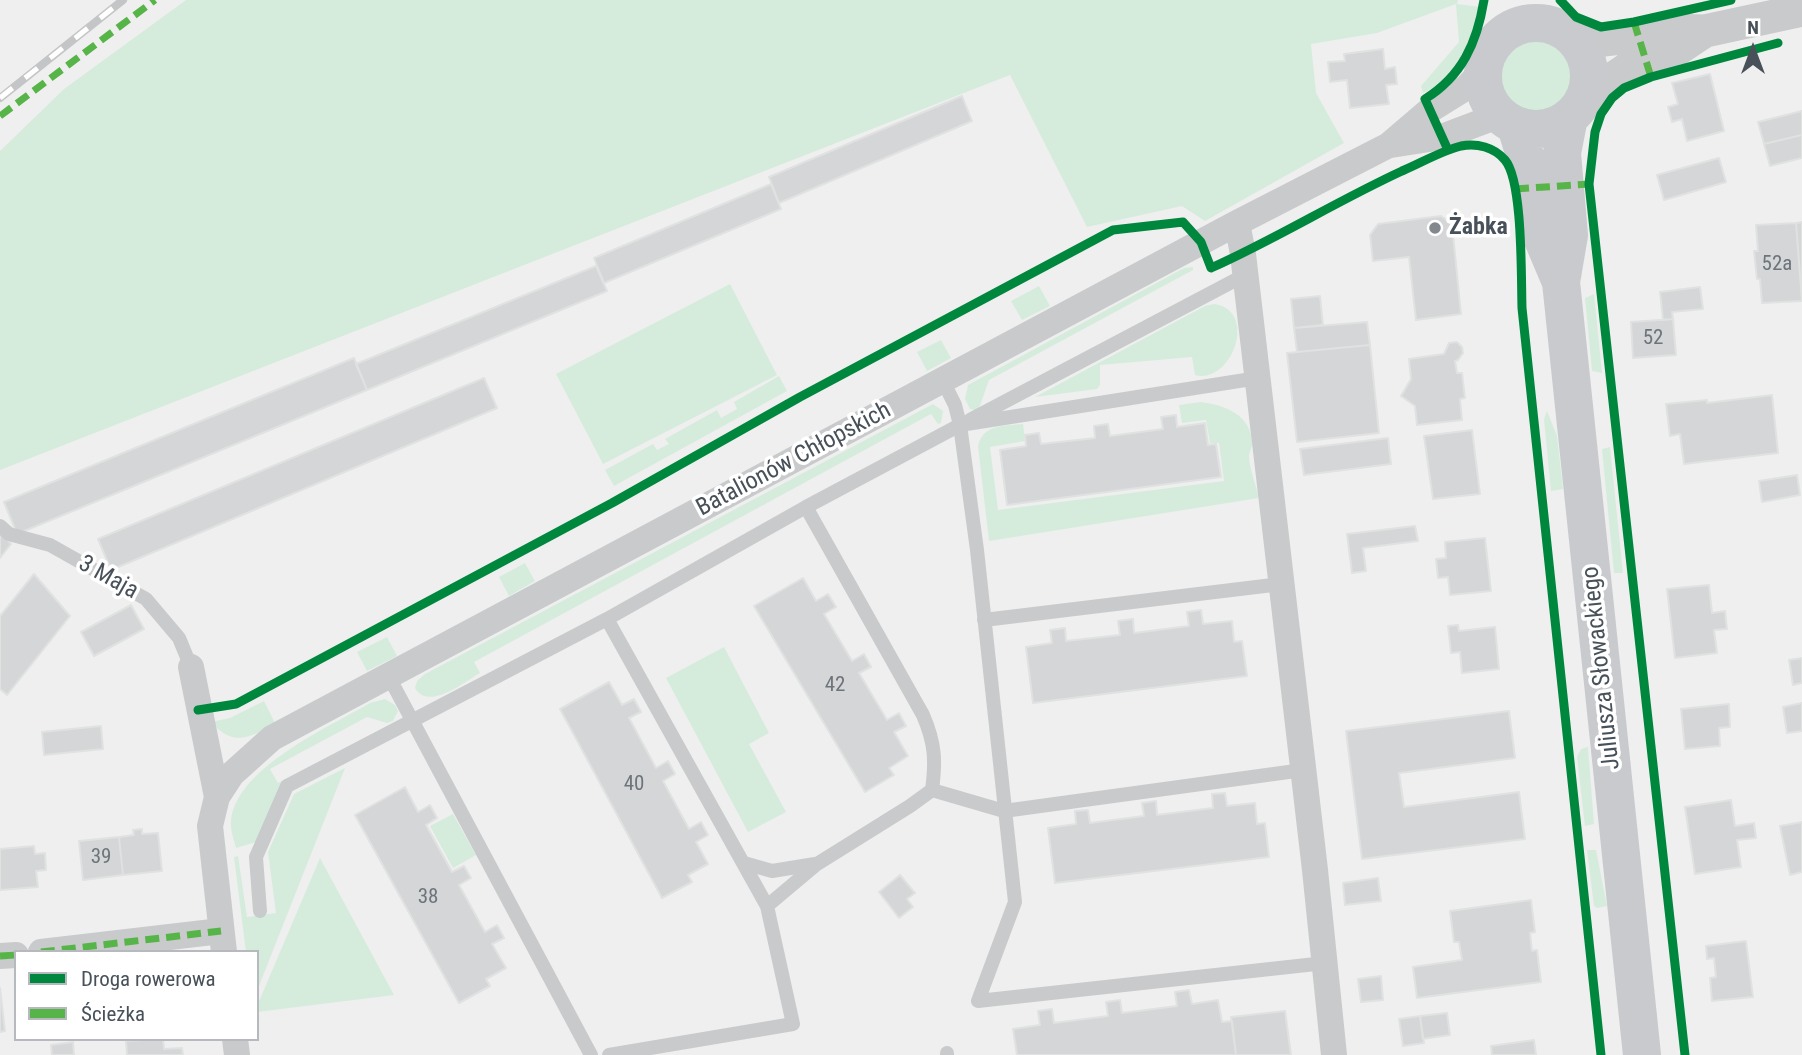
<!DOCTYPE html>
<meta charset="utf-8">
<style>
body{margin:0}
#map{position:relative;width:1802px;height:1055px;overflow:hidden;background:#efefef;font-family:"Roboto Condensed",sans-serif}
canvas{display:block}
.legend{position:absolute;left:14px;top:950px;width:245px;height:91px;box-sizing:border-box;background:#fff;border:2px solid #b6b9bd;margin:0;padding:9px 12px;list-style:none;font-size:21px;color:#485159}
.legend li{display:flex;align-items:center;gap:14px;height:35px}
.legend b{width:35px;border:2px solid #b6b9bd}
.north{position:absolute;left:1718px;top:14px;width:70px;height:70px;-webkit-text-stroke:5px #fff;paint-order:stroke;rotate:0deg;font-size:19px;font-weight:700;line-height:28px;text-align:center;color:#485159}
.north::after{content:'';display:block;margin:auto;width:24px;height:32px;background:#485159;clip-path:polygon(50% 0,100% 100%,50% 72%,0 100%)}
</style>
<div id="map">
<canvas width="1802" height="1055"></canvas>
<ul class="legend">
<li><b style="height:9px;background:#00873e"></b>Droga rowerowa</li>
<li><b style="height:9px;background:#57b448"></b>Ścieżka</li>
</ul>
<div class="north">N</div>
</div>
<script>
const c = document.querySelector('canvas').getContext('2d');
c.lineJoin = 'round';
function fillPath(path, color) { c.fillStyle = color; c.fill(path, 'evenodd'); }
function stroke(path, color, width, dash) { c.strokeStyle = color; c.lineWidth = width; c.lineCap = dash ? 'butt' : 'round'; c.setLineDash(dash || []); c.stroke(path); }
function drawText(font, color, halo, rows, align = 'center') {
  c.font = font + ' "Roboto Condensed",sans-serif'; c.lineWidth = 7; c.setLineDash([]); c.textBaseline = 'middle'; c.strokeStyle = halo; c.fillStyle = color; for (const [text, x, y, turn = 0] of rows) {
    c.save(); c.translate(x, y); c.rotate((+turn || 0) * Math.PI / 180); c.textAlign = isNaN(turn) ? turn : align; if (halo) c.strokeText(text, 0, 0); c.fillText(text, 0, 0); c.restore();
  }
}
fillPath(new Path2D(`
 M186,0H1458L1457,4L1481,7C1478,27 1461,63 1447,78C1441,85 1431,89 1423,93L1421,86L1459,42L1456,4L1377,33L1311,44L1316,93L1344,143L1205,221L1182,206L1087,227L1010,75L0,470V151L64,89Z
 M1502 76a35 35 0 1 1 70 0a35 35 0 1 1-70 0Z
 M1193,267V270L989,380L978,411L970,409L965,399L968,385L1184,268Z
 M730,284L777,375L603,464L556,374Z
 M1039,286L1050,306L1022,320L1011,301Z
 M1594,294L1602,373L1592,371L1585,298Z
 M1214,304C1259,310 1232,385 1195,375L1192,357L1100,365V385L1097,389L1035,397L1205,306Z
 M941,340L951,358L927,371L917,352Z
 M779,376L787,391L614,486L605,470L653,444L657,450L669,444L665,439L717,410L721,418L737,409L734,402Z
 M1201,402C1225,405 1252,415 1252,444C1252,447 1250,451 1249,455C1249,468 1256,485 1259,498L989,541L978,446C983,424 1004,426 1023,424L1025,441L990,447L998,510L1224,481L1219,443H1210L1206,420L1182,423L1179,405Z
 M933,404L943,411L941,423L938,424L931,414L474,662L480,673C463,683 428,711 415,688L417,681L425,674Z
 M1547,411L1557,436L1563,489L1551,491L1544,419Z
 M1610,447L1623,573H1614L1602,449Z
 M525,563L535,581L509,596L499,577Z
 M387,637L397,656L367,671L357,652Z
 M724,647L769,733L749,744L786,812L748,832L666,678Z
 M385,699L395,705L398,711L393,721L387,723L367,717L270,769L278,783L285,779L256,842L236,848C234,840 230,829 231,821C236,768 329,727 370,703Z
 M264,701L274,721V725C248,738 233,747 211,722L230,718Z
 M1588,747L1594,824L1585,826L1577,757L1581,749Z
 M345,768L257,991V952H246L234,857L238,856L247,917L276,913L268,852L294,794Z
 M453,814L476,855L453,868L430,826Z
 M1587,850H1596L1607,906L1597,908L1594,906Z
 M320,858L394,995L257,1012V1006Z`), '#d5ecdd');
const building = new Path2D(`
 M1383,49L1385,69L1395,67L1397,84L1386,85L1389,104L1350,108L1347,80L1330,82L1328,62L1345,61L1344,54Z
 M1710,74L1724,131L1687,141L1682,119L1672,122L1668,107L1678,104L1672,83Z
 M962,96L972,121L779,203L769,177Z
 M1802,111V135L1764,144L1758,122Z
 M1802,135V158L1770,166L1764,144Z
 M1719,158L1726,182L1664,200L1657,175Z
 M771,184L781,209L604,283L594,258Z
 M1441,216L1452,224L1461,314L1416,320L1409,257L1373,261L1370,235L1378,224Z
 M1802,222V301L1796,223Z
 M1796,223L1802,301L1762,303L1760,279H1757L1754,251H1758L1756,225Z
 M596,266L607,291L367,390L356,364Z
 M1700,287L1703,309L1672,312L1673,319L1663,320L1660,292Z
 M1320,296L1323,325L1294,328L1291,299Z
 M1673,319L1676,355L1633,358L1631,322Z
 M1367,322L1370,345L1297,352L1294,328Z
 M1457,342L1462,347L1463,353L1458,360L1455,361L1457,373H1462L1465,398L1460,399L1462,420L1417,425L1415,406L1401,396L1411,379L1409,359L1444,354L1449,343Z
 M1370,345L1379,433L1297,442L1287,353Z
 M354,358L367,390L17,534L4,502Z
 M484,378L497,408L111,570L98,539Z
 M1772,395L1778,453L1684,464L1680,434L1670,436L1666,404L1707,400V403Z
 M1176,415L1177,427L1205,423L1208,445L1216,444L1221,477L1007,505L1000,450L1026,446L1025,435L1039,433L1041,444L1095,438L1094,426L1108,424L1110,436L1163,429L1161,417Z
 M1472,430L1480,494L1433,499L1424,436Z
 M1388,438L1391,464L1304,475L1300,449Z
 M1797,475L1800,495L1762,502L1759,481Z
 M1415,526L1418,541L1363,548L1366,571L1352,573L1347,534Z
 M0,531L11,544L0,558Z
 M1485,538L1491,591L1450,595L1448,577L1438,578L1436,559L1446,558L1445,542Z
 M34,574L70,616L7,695L0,689V616Z
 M803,578L816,601L828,594L836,607L824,614L852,661L864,654L871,667L859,673L887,720L899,713L906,726L894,732L908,756L889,768L894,775L865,792L754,606Z
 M1709,585L1712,613L1725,611L1727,629L1714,630L1717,653L1675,658L1667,589Z
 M131,605L144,629L94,656L81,632Z
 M1201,610L1203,624L1232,621L1234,642L1242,641L1247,676L1033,703L1026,647L1052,643L1050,630L1065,628L1066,641L1120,635L1118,621L1133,619L1134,633L1189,626L1187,612Z
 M1458,625L1459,631L1495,627L1499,669L1462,673L1460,652L1451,653L1448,626Z
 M1802,658V683L1793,685L1789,660Z
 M609,682L622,705L634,699L641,712L629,718L656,768L668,761L675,774L663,781L689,829L701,822L708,835L696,842L708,864L688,875L692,882L662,898L560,709Z
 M1802,703V731L1787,733L1783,707Z
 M1729,704L1730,727L1719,728L1720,746L1685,749L1681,709Z
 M1509,711L1515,758L1399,773L1404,807L1519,792L1525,839L1362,859L1346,731Z
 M101,726L103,749L44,755L42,732Z
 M405,787L418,812L430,805L437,818L426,825L452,872L464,866L471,878L459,885L485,932L497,925L504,938L492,944L506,968L486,979L490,986L459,1003L355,815Z
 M1225,793L1227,806L1255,803L1257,824L1265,823L1269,857L1055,883L1048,828L1076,824L1075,811L1088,810L1090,823L1144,816L1142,803L1156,801L1157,815L1213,808L1212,794Z
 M1731,800L1735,826L1754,823L1756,838L1737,840L1741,867L1695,874L1685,807Z
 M1802,822V872L1790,875L1780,826Z
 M142,829V834L158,833L162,871L123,875L119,837L134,835L133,830Z
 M119,837L123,875L83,880L79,841Z
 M34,846L35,854L45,853L46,870L36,871L38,887L0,890V849Z
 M900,875L915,893L907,899L913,907L899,918L879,892Z
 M1378,878L1381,901L1345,905L1343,883Z
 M1531,900L1535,932L1530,933L1532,951L1537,950L1541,982L1417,998L1413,967L1462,960L1459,942H1454L1450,911Z
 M1746,941L1753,997L1712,1001L1710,978L1716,977L1714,958L1707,959L1706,946Z
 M1381,976L1383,1000L1361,1002L1358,979Z
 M0,988L5,1031L0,1032Z
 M1189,990L1192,1004L1218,1000L1222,1022L1232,1021L1236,1055H1017L1013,1029L1040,1025L1038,1011L1052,1009L1054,1023L1108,1016L1106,1002L1120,1000L1122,1013L1177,1006L1175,992Z
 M1285,1011L1291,1055H1236L1231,1017Z
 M1447,1013L1450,1035L1423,1039L1420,1016Z
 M1420,1016L1424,1043L1403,1046L1399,1019Z
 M163,1039L164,1049L182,1048L183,1055H127L126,1041Z
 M1534,1040L1536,1055H1492L1491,1046Z
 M73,1042L74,1055H52L51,1045Z`);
fillPath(building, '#d5d6d8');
stroke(building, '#e0e1e1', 2);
stroke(new Path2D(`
 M943,381L955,405L960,425L977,550L1015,902L978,1001L1325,963
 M970,420L1245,275
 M806,507L923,715C935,743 936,760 932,790
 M0,526L9,534L50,545L146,599L179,638L191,667
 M607,619L767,906L793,1024L609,1055
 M984,620L1281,584
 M389,677L591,1055
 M744,863L772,871L815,864
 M767,906L817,864L910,806L932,790L1004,811L1303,770
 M260,911L256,857L287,786L607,619L806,507L960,425L1258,378
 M947,1055V1053`), '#c9cacc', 14);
stroke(new Path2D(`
 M1391,145L1442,137L1500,115
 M1237,223L1243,254L1315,870L1334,1055
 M191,667L217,797L210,826L224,952
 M217,797L232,774L272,738L1237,223L1389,145L1430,110L1467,87L1483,70
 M41,952L221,931
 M0,956L16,955
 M235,1039L237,1055`), '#c9cacc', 26);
stroke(new Path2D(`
 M1577,43L1639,36L1667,30L1705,31L1802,10
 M1584,98L1627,69L1672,53L1705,31`), '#c9cacc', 33);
stroke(new Path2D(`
 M1483 76a53 53 0 1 1 106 0a53 53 0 1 1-106 0Z
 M1569,117L1562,153L1569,235L1561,282L1642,1055
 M1516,126L1529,169L1542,237L1561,282`), '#c8cacd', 38);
const rail = new Path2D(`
 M0,98L123,0`);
stroke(rail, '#c4c5c6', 8);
stroke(rail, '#fff', 5, [16]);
stroke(new Path2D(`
 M1634,22L1651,77
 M0,116L155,0
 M1515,189L1589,184
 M41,952L221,931
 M0,956L16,955`), '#57b448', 7, [14, 7]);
stroke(new Path2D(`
 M1560,0L1576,17L1601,27L1634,22L1731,0
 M1448,150L1425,99C1462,76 1477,43 1484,0
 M198,710L236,704L612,503L800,397L1113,230L1183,222L1201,242L1211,268C1276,239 1337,201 1402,171C1421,163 1441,151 1461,146C1477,143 1494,147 1505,160C1523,181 1521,277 1522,308L1601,1055
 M1685,1055L1589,184L1595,132L1601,114L1612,98L1624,88L1651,77L1778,43`), '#00873e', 9);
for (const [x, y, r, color] of [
 [1435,228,7,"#82888e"]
]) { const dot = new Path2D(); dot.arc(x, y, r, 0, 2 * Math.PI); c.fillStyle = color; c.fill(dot); stroke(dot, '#fff', 2.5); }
drawText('21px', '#6d747a', null, [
 ["52a",1777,265],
 ["52",1653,339],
 ["42",835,686],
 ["40",634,785],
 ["39",101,858],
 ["38",428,898]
]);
drawText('bold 24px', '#485159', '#fff', [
 ["Żabka",1449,228]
], 'left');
drawText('24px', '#485159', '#fff', [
 ["Batalionów Chłopskich",794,460,-28],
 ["3 Maja",108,578,29],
 ["Juliusza Słowackiego",1602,668,-96]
]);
</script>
